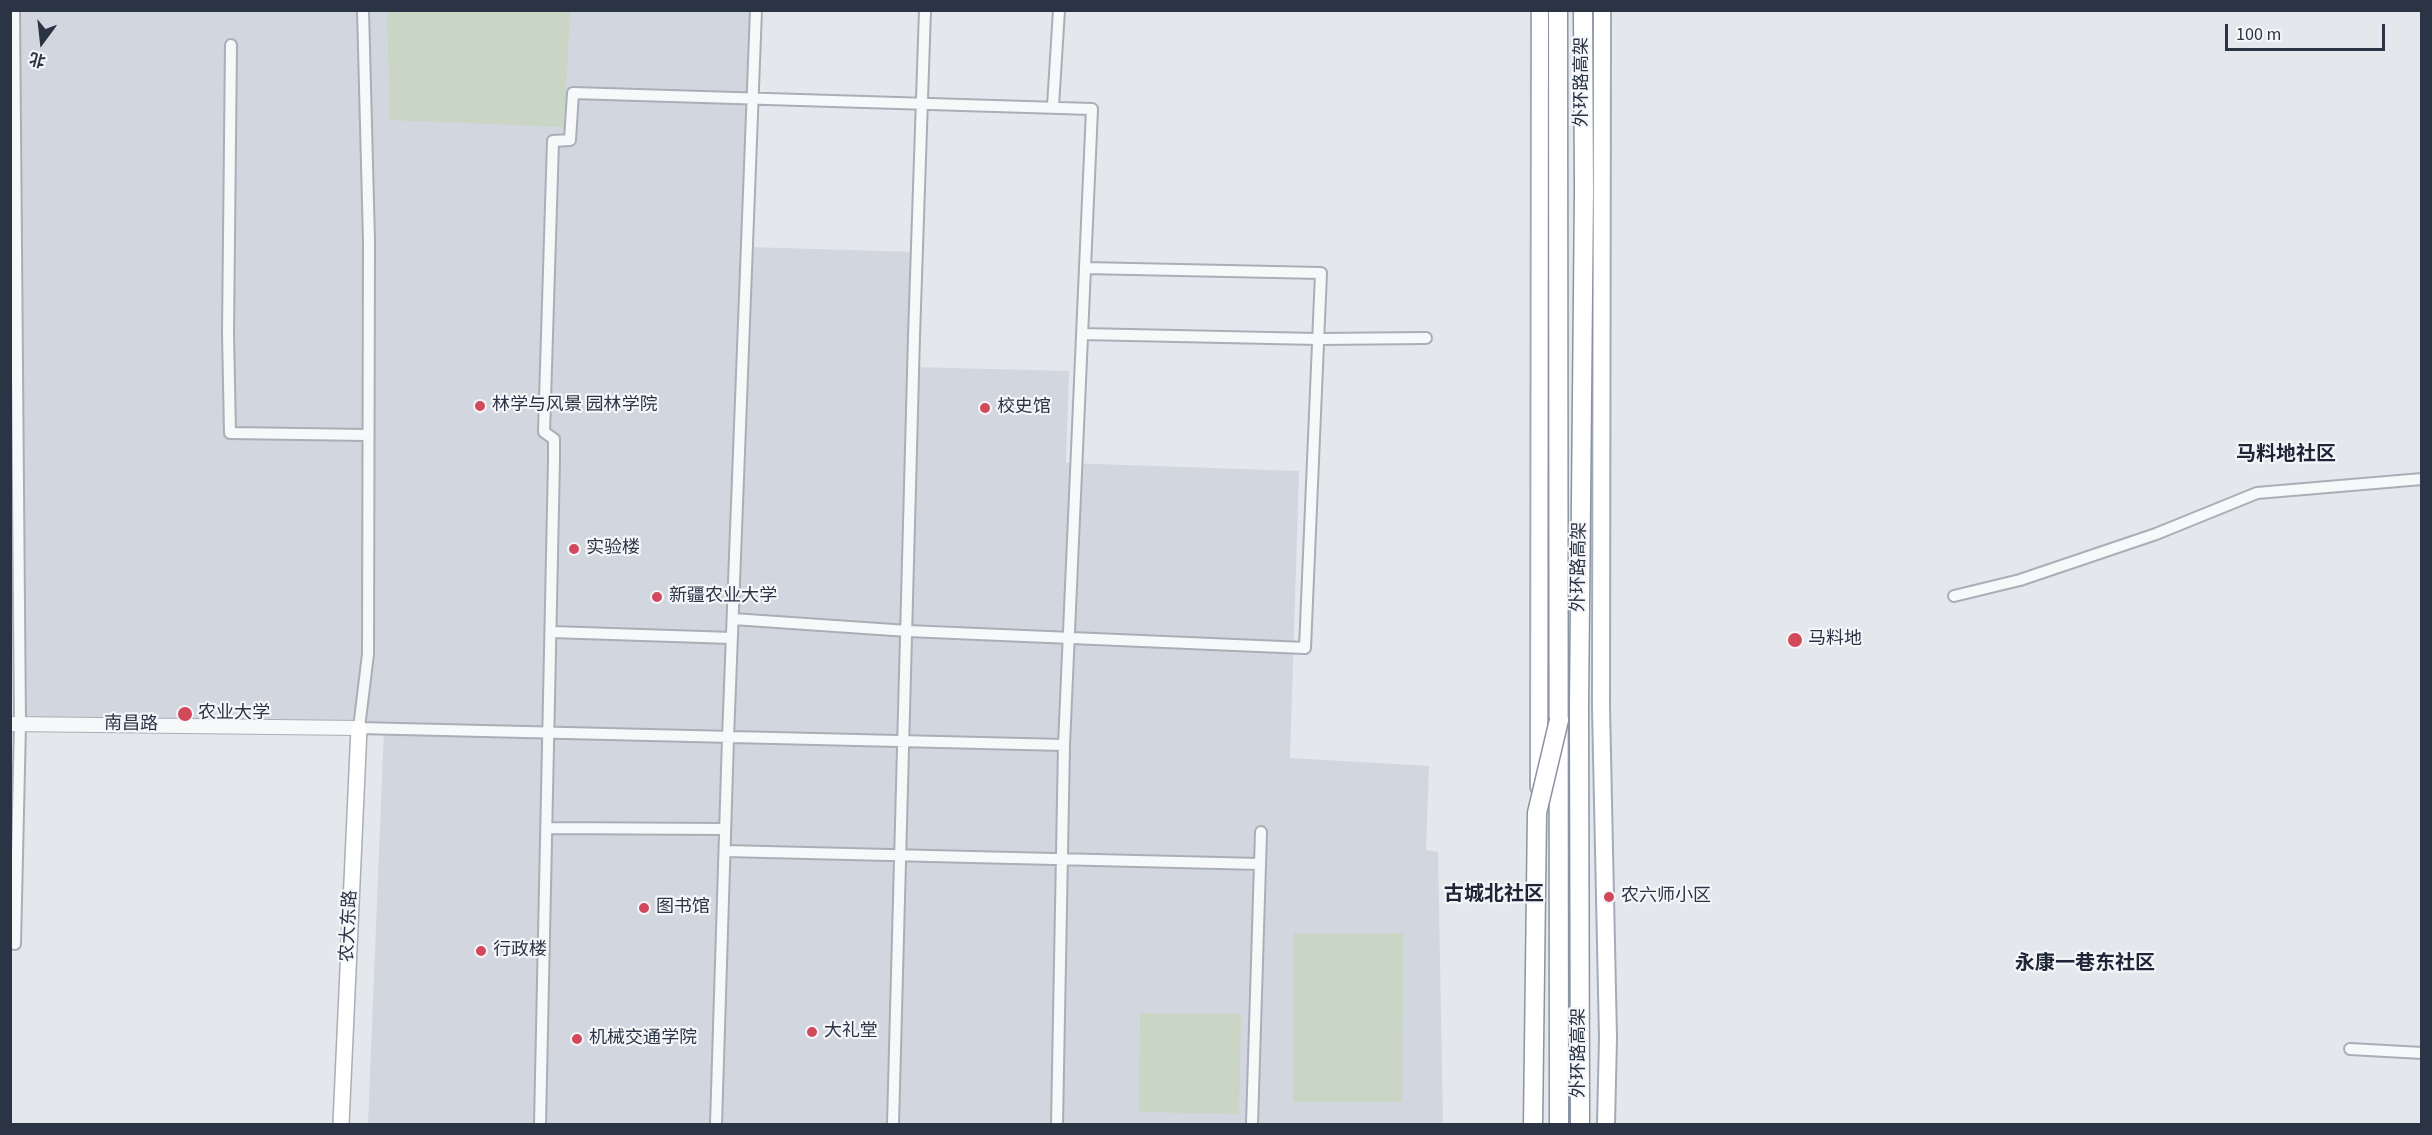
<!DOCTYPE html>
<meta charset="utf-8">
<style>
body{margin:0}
#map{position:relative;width:2432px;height:1135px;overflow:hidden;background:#e4e7ec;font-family:"Source Sans 3","Noto Sans SC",sans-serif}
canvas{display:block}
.frame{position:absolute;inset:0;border:12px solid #2b3445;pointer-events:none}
.north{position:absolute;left:12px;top:12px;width:60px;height:60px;-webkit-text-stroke:4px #f4f6f9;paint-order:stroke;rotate:195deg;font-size:16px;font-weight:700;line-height:24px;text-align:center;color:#2b3445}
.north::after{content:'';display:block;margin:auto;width:21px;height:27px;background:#2b3445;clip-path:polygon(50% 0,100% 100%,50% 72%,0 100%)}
.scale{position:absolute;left:2225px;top:24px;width:160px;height:27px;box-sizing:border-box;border:3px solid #2b3445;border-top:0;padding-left:8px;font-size:18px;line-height:21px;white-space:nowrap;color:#2b3445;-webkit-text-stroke:4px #f4f6f9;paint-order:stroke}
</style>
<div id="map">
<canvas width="2432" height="1135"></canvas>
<div class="frame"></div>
<div class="north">北</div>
<div class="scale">100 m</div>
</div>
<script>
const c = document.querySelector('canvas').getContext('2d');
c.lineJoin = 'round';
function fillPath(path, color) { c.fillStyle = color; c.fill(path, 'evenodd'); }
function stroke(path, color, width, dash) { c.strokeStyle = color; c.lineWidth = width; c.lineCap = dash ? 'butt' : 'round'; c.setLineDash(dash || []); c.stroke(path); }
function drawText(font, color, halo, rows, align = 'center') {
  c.font = font + ' "Source Sans 3","Noto Sans SC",sans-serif'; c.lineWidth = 4.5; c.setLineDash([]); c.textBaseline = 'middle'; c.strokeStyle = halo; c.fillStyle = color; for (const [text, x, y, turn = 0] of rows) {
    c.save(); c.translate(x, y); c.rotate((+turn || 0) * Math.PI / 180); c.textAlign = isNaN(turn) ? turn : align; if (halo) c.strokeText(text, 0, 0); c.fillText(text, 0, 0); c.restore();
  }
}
fillPath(new Path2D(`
 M11,11H756L747,247L917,252L913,367L1069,371L1066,463L1299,471L1290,758L1429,766L1426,850L1438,852L1443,1124H368L384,729L20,724Z`), '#d2d6de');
fillPath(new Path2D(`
 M387,11H570L564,127L390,120Z
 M1294,933H1403L1402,1102H1293Z
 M1140,1013L1241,1014L1239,1114L1139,1112Z`), '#c9d6c5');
const minor = new Path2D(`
 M14,10L20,724L15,944
 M363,10L369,241L368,654L359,728L1064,745
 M231,45L228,333L230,433L368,435
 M1053,106L1059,10
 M1082,334L1318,339L1426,338
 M1954,596L2020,580L2156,534L2257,493L2422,479
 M733,619L908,631L1305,648L1321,273L1085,268
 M552,632L732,638
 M548,828L725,829
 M725,851L1260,864
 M2350,1049L2422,1053
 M540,1124L554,461V439L544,432L553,141L570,140L573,93L1092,109L1064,745L1057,1124
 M716,1124L728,738L756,10
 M893,1124L914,336L925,10
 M1252,1124L1261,832`);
const tertiary = new Path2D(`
 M10,724L359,728`);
const secondary = new Path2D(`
 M341,1124L359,728`);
const primary = new Path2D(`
 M1602,10L1601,707L1608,1038L1606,1124
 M1539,787L1540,10`);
const trunk = new Path2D(`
 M1558,10L1559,1124
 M1580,1124L1579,707L1584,190L1583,10`);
stroke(minor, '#a9aeb7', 14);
stroke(tertiary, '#a9aeb7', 16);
stroke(secondary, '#a9aeb7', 18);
stroke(primary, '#a3abb8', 20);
stroke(trunk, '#8b94a3', 21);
stroke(minor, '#f7f8fa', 10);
stroke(tertiary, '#f7f8fa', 14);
stroke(secondary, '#fff', 15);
stroke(primary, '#fff', 16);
stroke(trunk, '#fff', 18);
const trunkBridge = new Path2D(`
 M1533,1124L1537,813L1559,720`);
stroke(trunkBridge, '#8b94a3', 21, []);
stroke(trunkBridge, '#fff', 18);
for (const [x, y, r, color] of [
 [480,406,6,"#d1495b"],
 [985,408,6,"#d1495b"],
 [574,549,6,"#d1495b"],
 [657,597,6,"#d1495b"],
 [1795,640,8,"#d1495b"],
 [185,714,8,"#d1495b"],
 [1609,897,6,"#d1495b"],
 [644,908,6,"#d1495b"],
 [481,951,6,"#d1495b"],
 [812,1032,6,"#d1495b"],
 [577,1039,6,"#d1495b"]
]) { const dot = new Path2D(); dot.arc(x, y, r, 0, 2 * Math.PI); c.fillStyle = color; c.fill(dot); stroke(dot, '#f4f6f9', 2); }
drawText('18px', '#2b3445', '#f4f6f9', [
 ["外环路高架",1583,82,-90],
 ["外环路高架",1580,567,-89],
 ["南昌路",131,725,1],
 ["农大东路",350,926,-87],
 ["外环路高架",1580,1053,-90]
]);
drawText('18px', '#2b3445', '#f4f6f9', [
 ["林学与风景 园林学院",492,406],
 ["校史馆",997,408],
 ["实验楼",586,549],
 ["新疆农业大学",669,597],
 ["马料地",1808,640],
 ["农业大学",198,714],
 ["农六师小区",1621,897],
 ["图书馆",656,908],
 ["行政楼",493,951],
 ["大礼堂",824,1032],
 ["机械交通学院",589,1039]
], 'left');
drawText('bold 20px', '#1d2536', '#f4f6f9', [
 ["马料地社区",2286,456],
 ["古城北社区",1494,896],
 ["永康一巷东社区",2085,965]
]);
</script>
